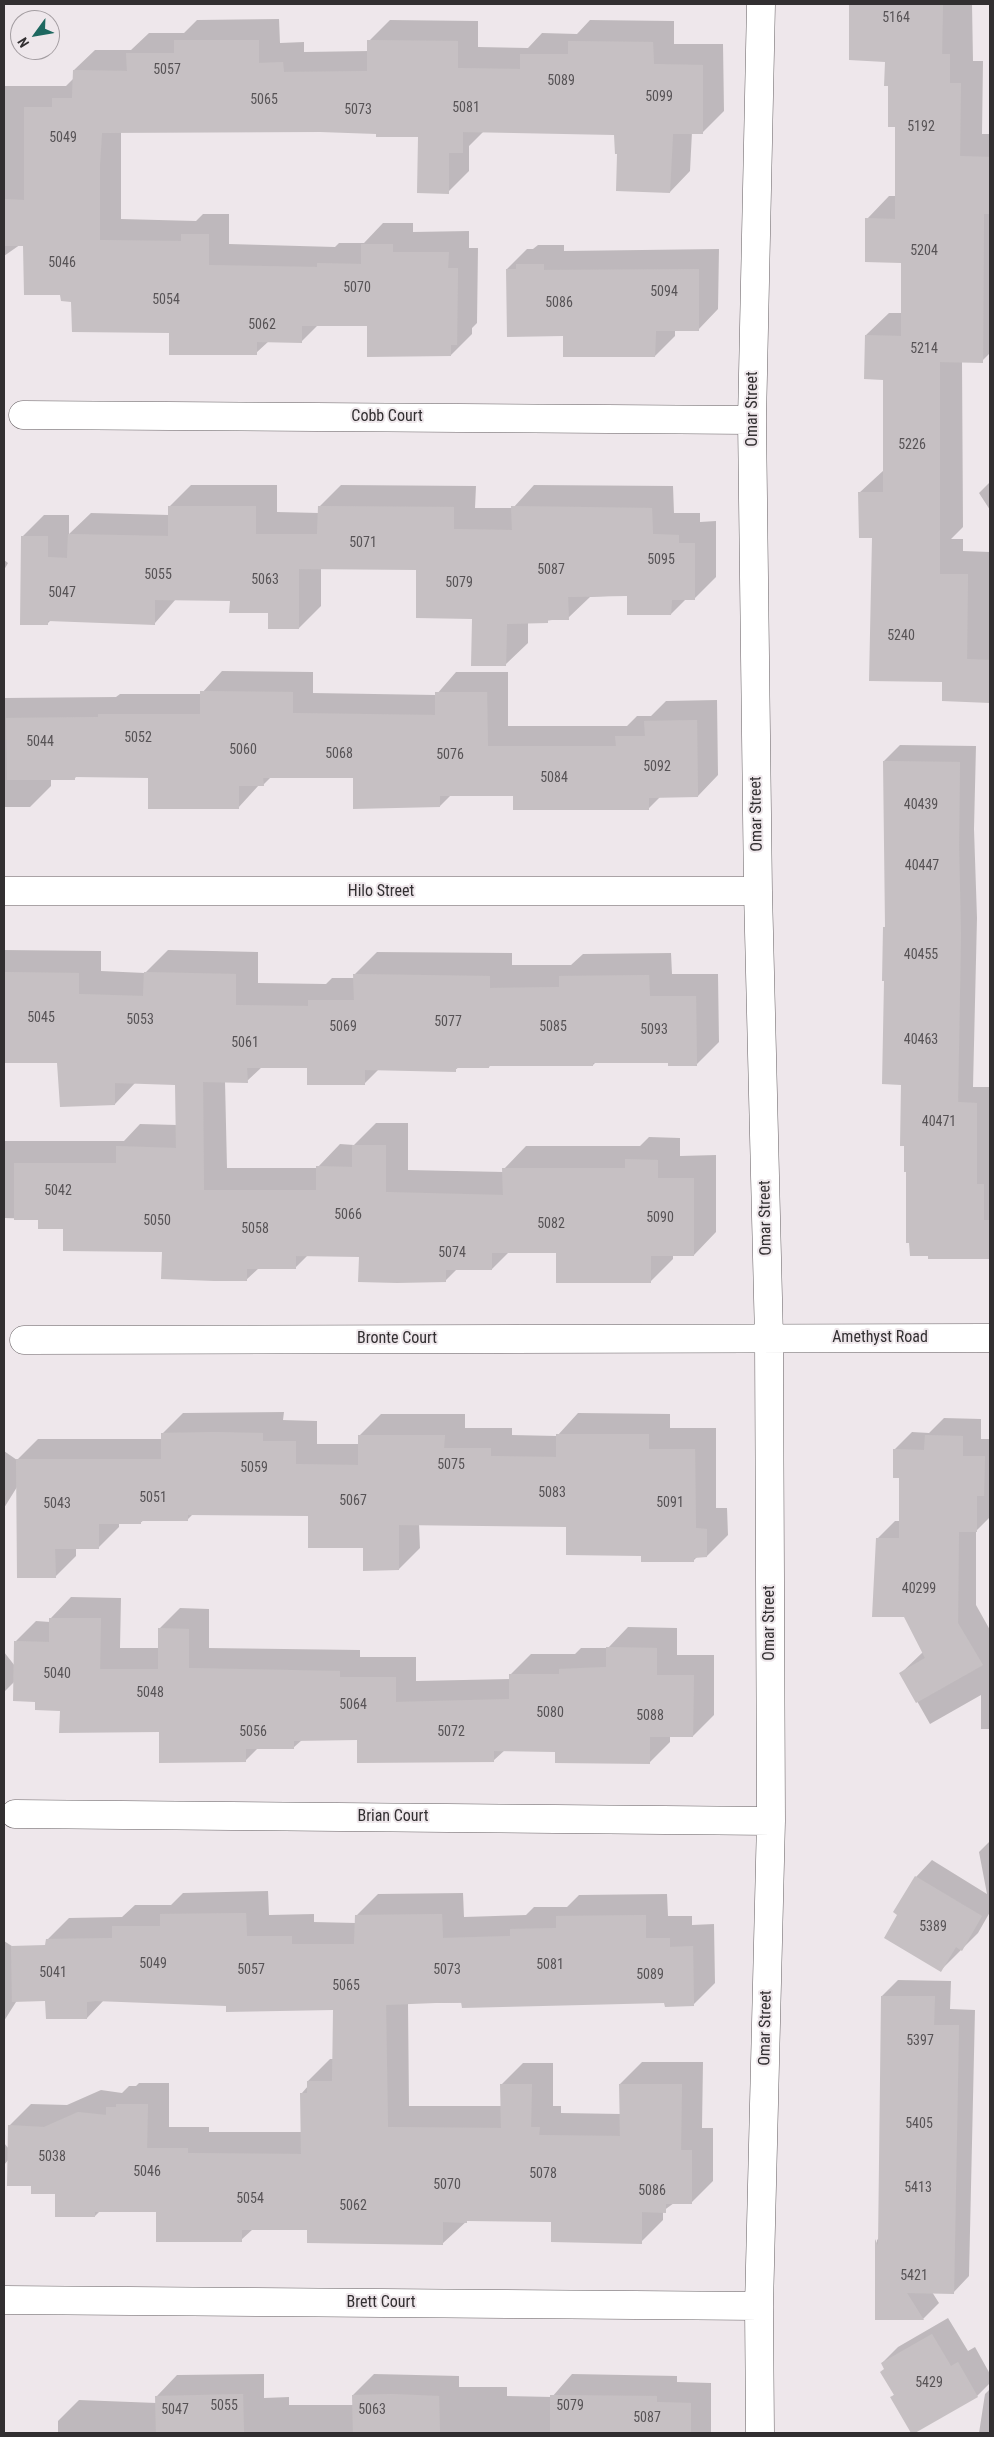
<!DOCTYPE html>
<style>
body{margin:0}
#map{position:relative;width:994px;height:2437px;overflow:hidden;background:#eee7eb;font-family:"Roboto Condensed",sans-serif}
canvas{display:block}
.frame{position:absolute;inset:0;border:5px solid #322f31;pointer-events:none}
.north{position:absolute;left:10px;top:10px;width:50px;height:50px;box-sizing:border-box;background:#eee7eb;border:1px solid #a39da1;border-radius:50%;rotate:238deg;font-size:14px;font-weight:700;line-height:20px;text-align:center;color:#322f31}
.north::after{content:'';display:block;margin:auto;width:18px;height:22px;background:#1e6860;clip-path:polygon(50% 0,100% 100%,50% 72%,0 100%)}
</style>
<div id="map">
<canvas width="994" height="2437"></canvas>
<div class="frame"></div>
<div class="north">N</div>
</div>
<script>
const c = document.querySelector('canvas').getContext('2d');
c.lineJoin = 'round';
function fillPath(path, color) { c.fillStyle = color; c.fill(path, 'evenodd'); }
function stroke(path, color, width, dash) { c.strokeStyle = color; c.lineWidth = width; c.lineCap = dash ? 'butt' : 'round'; c.setLineDash(dash || []); c.stroke(path); }
function drawText(font, color, halo, rows, align = 'center') {
  c.font = font + ' "Roboto Condensed",sans-serif'; c.lineWidth = 4; c.setLineDash([]); c.textBaseline = 'middle'; c.strokeStyle = halo; c.fillStyle = color; for (const [text, x, y, turn = 0] of rows) {
    c.save(); c.translate(x, y); c.rotate((+turn || 0) * Math.PI / 180); c.textAlign = isNaN(turn) ? turn : align; if (halo) c.strokeText(text, 0, 0); c.fillText(text, 0, 0); c.restore();
  }
}
fillPath(new Path2D(`
 M851,4H972L973,61H983L982,134H990V353L982,361H962L963,527L951,539H963V551L990,552V701L943,700V681L873,536L859,493L884,470V378L866,335L889,313H902V262L867,219L889,196H896V126L886,60L851,59Z
 M279,19L280,43L304,42V52L369,51V41L390,20L478,21V47L528,48L542,33L577,34L590,20L674,21V44H723L724,111L703,132H692L690,171L670,192L618,153L616,133L484,131L469,146V171L448,192L419,135L320,131H121V219L196,221L203,214H229V244L335,247L339,243H364L383,223H413V232L469,231V248H478L477,323L472,328V334L451,355L368,325H318L301,342L269,341L256,353L170,332L72,300L62,294L24,242L4,256V86H66L74,78V70L95,50H131L149,33H184L197,20Z
 M538,245H564V251L719,249L718,309L698,330L675,329V336L655,356L564,335L507,269L527,249H533Z
 M990,482V510L979,493Z
 M191,485H277V512L319,513V507L341,485L476,486L475,508H513L534,485L673,486L674,513H700V522L716,521V577L694,599H686L671,614L628,595L590,597L568,618L528,623V643L506,664L473,617L418,568H321V606L299,628L269,612L231,600L176,599L155,623L52,619L47,624L22,537L44,515H69V534L91,513L169,515V507Z
 M4,560L8,563L4,570Z
 M222,671L313,672V693L436,695L456,672H508V726H627L637,716H651L666,701L717,700L718,775L698,796H661L649,808L514,795H451L440,806L354,777L272,776L263,785H259L238,808L149,776H77L75,778L51,779V786L30,807H4V698L116,697L120,694H201Z
 M990,704V747H989Z
 M900,745L976,746L974,829L977,918L973,1087H990V1258H929L906,1145L902,1083L885,980L884,928L886,925L884,761Z
 M4,950L101,951V971L145,973L168,950L258,952V983L326,984L332,978H354V975L377,952L512,953V965H571L583,954L671,953L672,974H718L719,1042L696,1065L669,1062H596L593,1065H491L489,1067H459L455,1070L379,1069L364,1084L309,1067H262L247,1081H225L227,1168H317L340,1144L354,1145L376,1123H408V1170L504,1172V1169L526,1146H640L649,1137L680,1138V1156L716,1155V1232L694,1255H673V1259L651,1281L557,1251L509,1252L492,1269H457L445,1281L360,1255H308L296,1267L259,1268L246,1280L163,1250L64,1227L39,1219L4,1218V1141H124L140,1124L177,1125L176,1083L136,1082L115,1104L58,1062L4,1061Z
 M284,1412L283,1420L317,1421V1444H360V1435L381,1414H465V1428H512V1435L557,1436L578,1413L670,1414V1428H716V1508H727L728,1535L707,1556H698L693,1561L643,1555L567,1526L419,1524L420,1548L399,1569L310,1515L193,1514L187,1520H144L140,1523H119V1527L98,1548H76V1556L55,1577L17,1487L4,1508V1451L17,1460L38,1439H162V1434L183,1413Z
 M944,1418L981,1419V1439H990V1517L976,1531V1605L990,1630V1729H981V1695L930,1724L901,1673L923,1652L877,1539L895,1521H900V1477L894,1450L912,1432L929,1433Z
 M71,1597L121,1598L120,1648H159V1629L180,1608L209,1609V1648L360,1650V1657H416V1681L510,1679V1675L531,1654H575L581,1648H608L628,1627L677,1628V1655H714V1715L693,1736H670V1742L649,1763L556,1750H505L493,1761L359,1739L302,1740L293,1748H258L246,1760L160,1731L61,1710L36,1701L15,1681L4,1692V1652L15,1666V1642L36,1621L50,1622L51,1618Z
 M990,1841V1912L978,1933L940,1971L898,1915L916,1877L932,1860L987,1894L979,1852Z
 M268,1891L269,1915L314,1914V1922L356,1923V1916L378,1894L463,1893L464,1917L526,1915L534,1907H567L579,1895L667,1894L668,1916H692V1925L714,1924L715,1983L693,2005L666,2002L408,2003L409,2106H502L501,2085L523,2063H553V2106H561V2113L621,2114L620,2084L642,2062H703L702,2128H713V2181L691,2203H674L663,2211V2220L641,2242L552,2221L468,2220L442,2244L308,2229H253L241,2240L157,2211H100L95,2216L57,2193L32,2185L9,2159L4,2165V2143L9,2149V2126L31,2104L67,2105L101,2090L122,2093L129,2086H136L139,2083H169V2127H209V2132H302V2093L308,2086V2081L330,2059H334V2008L104,2000L87,2018L47,1940L69,1918L122,1917L135,1905H171L183,1893Z
 M4,1941L40,1964L4,2021Z
 M898,1980L951,1981L950,2009L975,2010L969,2276L953,2293L932,2292L939,2303L923,2319L876,2318L877,2240L880,2237L882,1996Z
 M948,2318L968,2351L975,2347L990,2374V2383L977,2396L913,2433L892,2397L895,2394L882,2363L898,2347Z
 M264,2374V2398L289,2397V2405H354L353,2395L374,2374L459,2376V2387H507V2396L552,2397L572,2374L677,2376V2382L711,2383V2433H58V2421L79,2400L157,2403V2396L177,2375Z
 M990,2389V2433H979L985,2394Z`), '#0003');
fillPath(new Path2D(`
 M849,4H943L942,54H950V83H961L960,156L990,157V214H984L983,363L940,362V574H968L967,659L990,660V703L942,701V682L869,681L872,538H859L858,492H883V380L864,379L865,335L901,336V263L865,262V218L895,219V127H888V86H884L885,62L849,60Z
 M174,40H259V63L283,62L284,72L367,71V40L458,41V68L520,69V54H568V41L653,42L654,64L703,65V134H673L670,193L616,191L617,154H615L614,135L463,132V153H449V194L417,193L418,137H376V134L320,132L102,133L100,164V240L181,241V234H209V265L317,267V263L361,264V244H393V252H449L448,268H458L457,345H451V356L367,357V326H302V343L257,342V355H169V333L72,332L71,302L61,301L60,295H24L23,246H4V199L24,200V107H52V98H72L73,70L127,71L126,53H174Z
 M516,264H544V270L699,269V331H656L655,357H563V336L507,337L506,269H516Z
 M168,506H256V534H317L318,506L454,507V529L512,530L511,506L652,508L653,534L679,535V543H695V600H672L671,615H627V596L568,597L569,620H548V623L507,624L506,666H471L472,619L416,618V570L299,569V629H268V613H229L230,601L155,600V625L48,621V625H20L21,536H48V557L67,558L68,534L168,536Z
 M200,691L293,692V713L435,715V692H487L488,746H616L615,736H645L644,721L697,720L698,797L649,798V810H513V796H440V807L353,809V778H263L264,786H239V809H148V778L75,777V780H7L6,718L98,717V714H200Z
 M883,761L960,762L959,846L961,935L958,1102L977,1103V1184H984V1220H990V1259H928V1256H910L909,1243H906V1172H904V1146H900L901,1085L882,1084L884,981H882L883,927H885Z
 M4,972L79,973V994L143,996L144,972L236,974V1005L308,1006V1000H354L353,974L490,976V988L559,987V976L649,975L650,996H696L697,1066H668V1063H593V1066H489V1068H456V1072L365,1070V1085H307V1068H247L248,1083L203,1082L204,1190H316V1166L352,1167V1145H386V1192L503,1195L502,1168H625V1159L658,1160V1178H694V1256H651V1283H556V1253H492V1270H446V1282L397,1283L358,1282L359,1257L296,1256V1269H247V1281H214L161,1279L162,1252L63,1251V1229H38V1220H14V1163H116V1146L176,1148L175,1085L115,1083V1105L60,1107L57,1063H4Z
 M213,1432L263,1433V1441H296V1464L358,1465V1435H445L444,1448H491V1456L556,1457V1434H649V1449H695L696,1528L707,1529V1557L694,1558V1562H641V1556L566,1555V1527L399,1525V1570L363,1571V1548H308V1516L188,1515V1521H141V1524H99V1549H55L56,1578H17L16,1459H161V1433Z
 M925,1435L963,1436V1456H985L984,1496H977V1532H959L958,1623L983,1665L916,1703L899,1673L925,1658L904,1617H872L876,1538H899V1478H893V1449L924,1450Z
 M49,1618H101L100,1669H158V1628L189,1629V1668L340,1671V1677H396V1702L509,1699V1674H559V1669L606,1667V1647L657,1648V1675H694L693,1737H650V1764L555,1763V1752L494,1751V1762L357,1763V1740L294,1741V1749H246V1762L159,1763V1732L59,1733L60,1711L35,1710V1702L13,1701L14,1641L49,1642Z
 M915,1876L982,1916L962,1951L956,1947L941,1972L884,1938L897,1915L893,1912Z
 M246,1913L247,1936H292V1944H354L355,1915L442,1914L443,1938L510,1936V1929L556,1928V1916L646,1915V1938H670V1947L693,1946L694,2006L665,2007L664,2003L462,2008L461,2002L386,2005L388,2127L501,2128L500,2084H532L531,2127H540L539,2135L620,2136L619,2084H682L681,2150H692V2204H666V2213L642,2212V2244L551,2242V2222L467,2221V2223L443,2222V2245L307,2243V2230H242V2242H156V2212H95V2217H55V2194H31V2186H7L8,2125L44,2127L78,2112L106,2115V2107H116V2104H148L147,2148H188V2153L301,2154L300,2093H307V2081H332L333,2010L226,2012V2006L95,2001L87,2002V2019H46L45,2001L12,2002L11,1946L45,1945L46,1939L112,1938V1926H160V1914Z
 M881,1996H935L934,2025H959L954,2294L907,2293L924,2320H875V2239L878,2245Z
 M932,2334L951,2366L958,2362L978,2397L915,2433H911L890,2397L894,2395L880,2372L884,2369L881,2363Z
 M243,2394L244,2433H156L155,2396Z
 M392,2394L439,2396L440,2433H353L352,2395Z
 M550,2395L657,2396V2402L691,2403V2433H550Z`), '#c6c0c3');
const street = new Path2D(`
 M23,415L752,420
 M4,891H758
 M24,1340L990,1338
 M15,1814L771,1821
 M4,2300L759,2306
 M760,2433L759,2306L771,1821L769,1338L758,891L752,420L761,4`);
stroke(street, '#666063', 29);
stroke(street, '#fff', 28);
drawText('14px', '#575356', null, [
 ["5164",896,18],
 ["5057",167,70],
 ["5089",561,81],
 ["5099",659,97],
 ["5065",264,100],
 ["5081",466,108],
 ["5073",358,110],
 ["5192",921,127],
 ["5049",63,138],
 ["5204",924,251],
 ["5046",62,263],
 ["5070",357,288],
 ["5094",664,292],
 ["5054",166,300],
 ["5086",559,303],
 ["5062",262,325],
 ["5214",924,349],
 ["5226",912,445],
 ["5071",363,543],
 ["5095",661,560],
 ["5087",551,570],
 ["5055",158,575],
 ["5063",265,580],
 ["5079",459,583],
 ["5047",62,593],
 ["5240",901,636],
 ["5052",138,738],
 ["5044",40,742],
 ["5060",243,750],
 ["5068",339,754],
 ["5076",450,755],
 ["5092",657,767],
 ["5084",554,778],
 ["40439",921,805],
 ["40447",922,866],
 ["40455",921,955],
 ["5045",41,1018],
 ["5053",140,1020],
 ["5077",448,1022],
 ["5069",343,1027],
 ["5085",553,1027],
 ["5093",654,1030],
 ["40463",921,1040],
 ["5061",245,1043],
 ["40471",939,1122],
 ["5042",58,1191],
 ["5066",348,1215],
 ["5090",660,1218],
 ["5050",157,1221],
 ["5082",551,1224],
 ["5058",255,1229],
 ["5074",452,1253],
 ["5075",451,1465],
 ["5059",254,1468],
 ["5083",552,1493],
 ["5051",153,1498],
 ["5067",353,1501],
 ["5091",670,1503],
 ["5043",57,1504],
 ["40299",919,1589],
 ["5040",57,1674],
 ["5048",150,1693],
 ["5064",353,1705],
 ["5080",550,1713],
 ["5088",650,1716],
 ["5056",253,1732],
 ["5072",451,1732],
 ["5389",933,1927],
 ["5049",153,1964],
 ["5081",550,1965],
 ["5057",251,1970],
 ["5073",447,1970],
 ["5041",53,1973],
 ["5089",650,1975],
 ["5065",346,1986],
 ["5397",920,2041],
 ["5405",919,2124],
 ["5038",52,2157],
 ["5046",147,2172],
 ["5078",543,2174],
 ["5070",447,2185],
 ["5413",918,2188],
 ["5086",652,2191],
 ["5054",250,2199],
 ["5062",353,2206],
 ["5421",914,2276],
 ["5429",929,2383],
 ["5055",224,2406],
 ["5079",570,2406],
 ["5047",175,2410],
 ["5063",372,2410],
 ["5087",647,2418]
]);
drawText('16px', '#322f31', '#eee7eb', [
 ["Omar Street",753,409,-90],
 ["Cobb Court",387,417],
 ["Omar Street",757,814,-91],
 ["Hilo Street",381,892],
 ["Omar Street",766,1218,-91],
 ["Amethyst Road",880,1338],
 ["Bronte Court",397,1339],
 ["Omar Street",770,1623,-90],
 ["Brian Court",393,1817],
 ["Omar Street",766,2028,-89],
 ["Brett Court",381,2303]
]);
</script>
